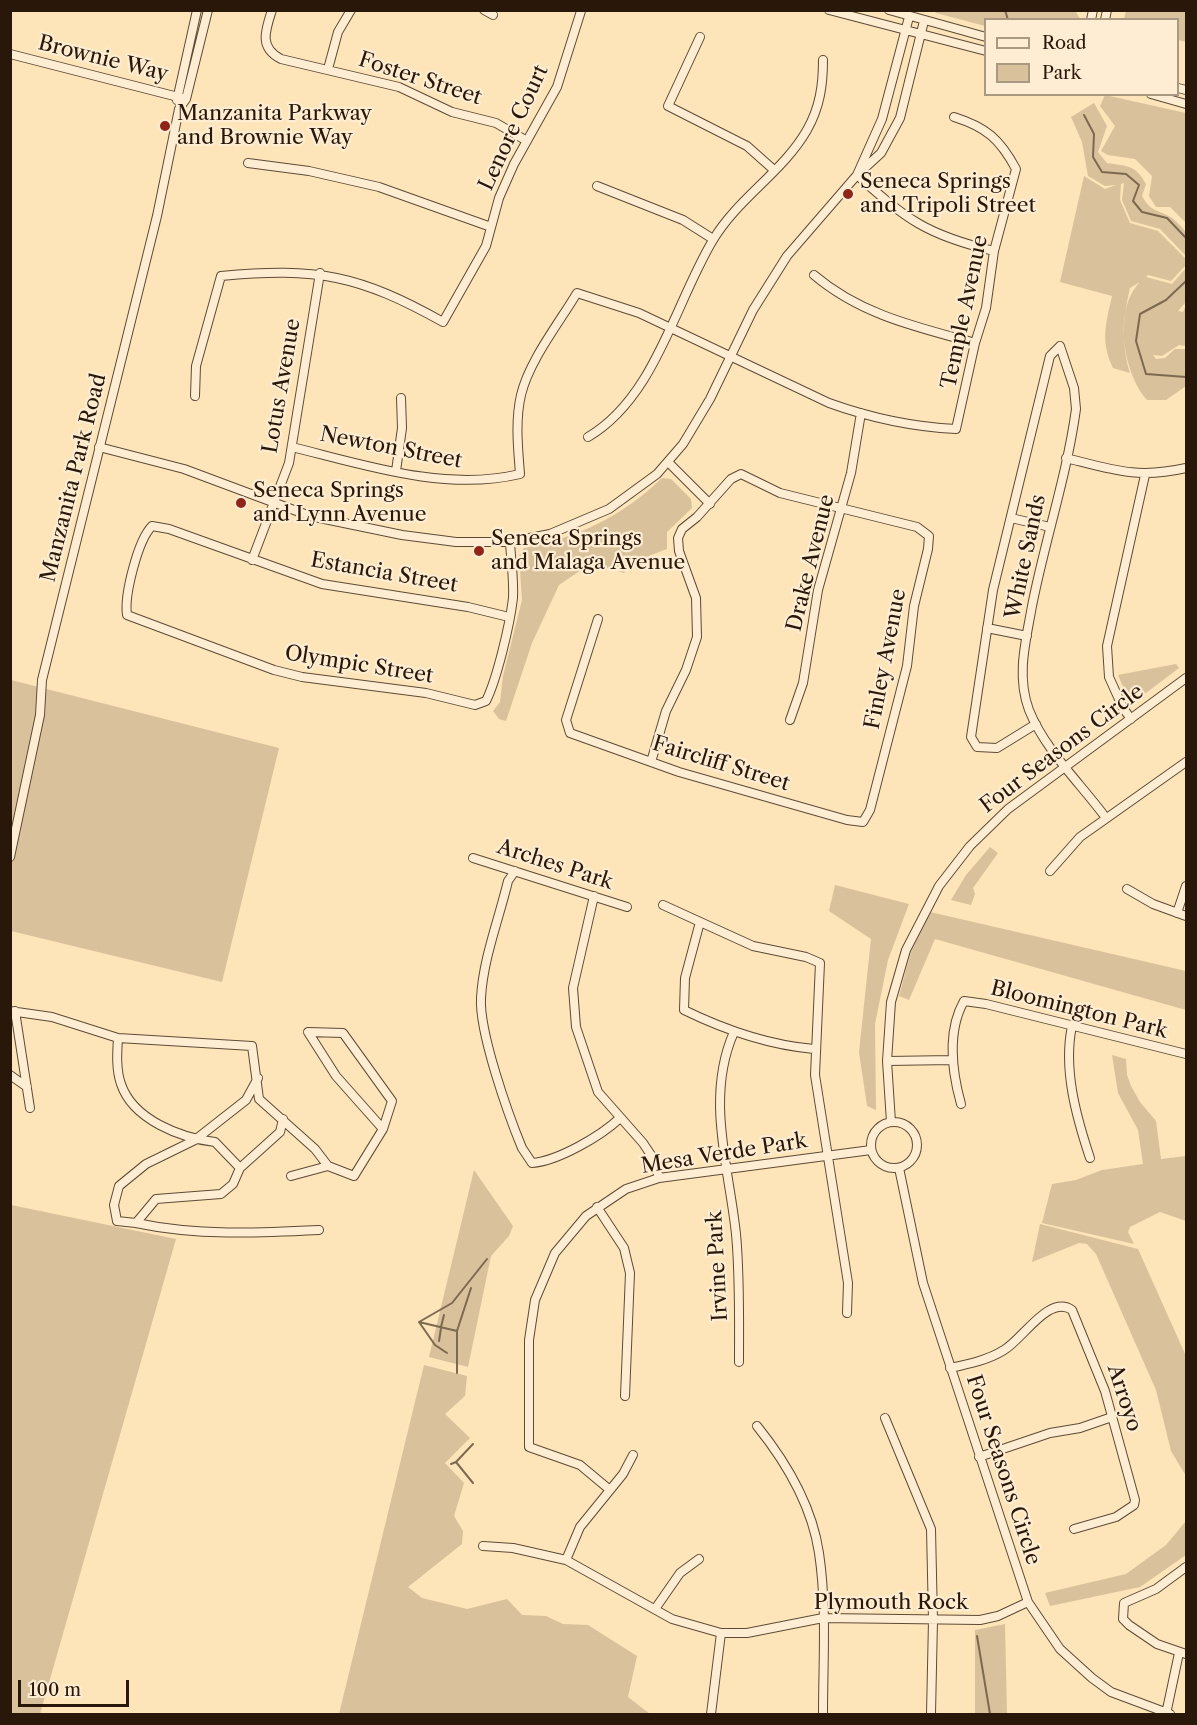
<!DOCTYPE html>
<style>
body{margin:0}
#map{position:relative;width:1197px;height:1725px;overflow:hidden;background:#fde4b9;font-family:"Libre Caslon Text",serif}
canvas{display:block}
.frame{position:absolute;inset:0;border:12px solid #29180a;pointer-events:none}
.legend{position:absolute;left:984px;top:18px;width:195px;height:78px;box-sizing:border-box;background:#feedd2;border:2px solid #a99882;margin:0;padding:8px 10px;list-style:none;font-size:18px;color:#29180a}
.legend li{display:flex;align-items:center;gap:12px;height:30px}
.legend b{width:30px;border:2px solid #a99882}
.scale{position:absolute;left:18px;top:1680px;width:111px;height:27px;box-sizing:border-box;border:3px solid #29180a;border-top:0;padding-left:8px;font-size:18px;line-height:21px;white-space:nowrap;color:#29180a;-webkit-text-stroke:4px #feedd2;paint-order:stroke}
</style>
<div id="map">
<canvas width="1197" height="1725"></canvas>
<div class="frame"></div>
<ul class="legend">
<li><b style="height:8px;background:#feedd2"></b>Road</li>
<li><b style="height:16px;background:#d9c19b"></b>Park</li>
</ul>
<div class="scale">100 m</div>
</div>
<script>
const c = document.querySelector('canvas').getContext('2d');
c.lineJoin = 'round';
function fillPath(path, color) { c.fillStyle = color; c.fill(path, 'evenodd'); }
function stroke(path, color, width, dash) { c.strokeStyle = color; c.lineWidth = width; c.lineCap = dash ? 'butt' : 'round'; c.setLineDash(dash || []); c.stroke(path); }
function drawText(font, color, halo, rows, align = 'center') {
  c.font = font + ' "Libre Caslon Text",serif'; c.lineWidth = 4.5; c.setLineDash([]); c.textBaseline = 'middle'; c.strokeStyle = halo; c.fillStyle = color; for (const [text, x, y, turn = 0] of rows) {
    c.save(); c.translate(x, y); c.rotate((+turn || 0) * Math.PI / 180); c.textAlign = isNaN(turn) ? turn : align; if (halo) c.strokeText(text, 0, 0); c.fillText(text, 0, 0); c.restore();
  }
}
fillPath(new Path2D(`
 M1075,10L1080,19L986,20L985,26L936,13L935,11Z
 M1126,11H1186V42L1178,40V20L1124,19Z
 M1105,95L1186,113V223L1170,207H1156L1149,196L1152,176L1135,159L1108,155L1101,151L1115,126L1100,106Z
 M1094,103L1107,126L1098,152L1107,163C1127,166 1136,165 1146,184L1142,196C1151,213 1158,209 1172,218C1177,222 1182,227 1186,232V256L1160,229L1131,221L1122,200L1124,183L1121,184L1120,200L1130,223L1158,231L1186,259V265L1171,281L1148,275L1146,277L1172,284L1186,268V302L1178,311L1183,312L1186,305V346L1179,345L1162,356L1153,355L1156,359L1165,358L1175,349H1186V386L1166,400H1147C1123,373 1113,309 1140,282L1130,288C1123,318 1121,343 1130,373L1113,368C1100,341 1106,323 1112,296L1060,282L1084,176L1105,189L1116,185L1105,186L1088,176L1082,142L1071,117Z
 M662,478L671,479L691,499L692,508L667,532V549L630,563L624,573L604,567L584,568L559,585L532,643L506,721L499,719L493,711L500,702L503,676L522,600L519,556L524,548C577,538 623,516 662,478Z
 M1176,664L1179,668L1134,702L1129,701L1118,675Z
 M11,680L279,748L222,982L11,931Z
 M990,847L998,853L973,888L975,894L971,905L951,900L966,875Z
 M835,885L909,904L888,960L875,1024L876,1110L867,1106L859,1052L871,939L829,911Z
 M930,912L1186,971V1010L935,939L909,1000L899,996L912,948Z
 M1112,1055L1126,1059L1127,1075L1131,1086L1140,1102L1156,1121L1161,1159L1186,1156V1221L1160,1212L1130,1227L1128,1232L1134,1244L1042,1223L1052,1184L1076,1180L1102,1170L1143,1164L1138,1130L1118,1093Z
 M474,1170L513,1226L509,1236L491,1256L468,1367L429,1357Z
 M11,1205L176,1239L40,1714H11Z
 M1040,1224L1138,1249L1186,1356V1476L1171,1451L1156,1390L1096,1254L1087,1244L1079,1243L1032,1262Z
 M424,1365L467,1376L465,1396L445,1414L470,1438L445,1463L464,1483L454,1516L463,1531L462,1544L408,1587L422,1598L467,1609L507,1599L522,1615L546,1616L563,1624L588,1625L637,1656L628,1697L650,1714H339Z
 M1186,1521V1555L1140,1587L1050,1606L1045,1593L1126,1574L1166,1545Z
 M1005,1624L1007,1714H975V1630Z`), '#d9c19b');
stroke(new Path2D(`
 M1005,10L1008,20
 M1084,115L1094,134L1093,157L1102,172L1126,174L1139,185L1133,201L1142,212L1167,218L1186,238
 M1186,281L1166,300L1140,314L1136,341L1146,374L1186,377
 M419,1322L452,1303L487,1259
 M441,1327L444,1315
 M457,1331L471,1288
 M439,1341L441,1328
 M447,1353L435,1345L419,1322L457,1331V1373
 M456,1462L473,1483
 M451,1464L456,1462L473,1444
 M977,1636L990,1714`), '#7d6950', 2);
const minor = new Path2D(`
 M272,10C265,31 259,48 281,59L399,87L452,112L496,123L527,141
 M484,10L493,15
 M829,10L986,51
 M889,10L986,37
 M1091,20L1093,10
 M1105,20L1107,10
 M700,37L668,106L747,146L774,170
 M10,54L186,99
 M328,69L338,32L351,10
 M1178,88L1186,90
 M1151,94L1186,104
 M177,100L197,10
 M248,163L309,171L379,187L491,227
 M857,175L882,119L909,17
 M857,175C907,220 927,235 994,251
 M597,186L683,220L713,239
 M814,275C861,315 917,327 975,343
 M195,396L196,366L221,276C317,267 359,275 443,322L486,246L499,198L514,164L557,87L581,11
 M588,437C655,398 675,303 713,240C738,198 783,172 807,130C820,107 823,85 823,60
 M99,447L184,469L310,516L402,535L456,542H510L550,534L609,509L657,474L683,444L710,399L753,310L787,256L857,175L881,153L900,118L924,21
 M292,447C365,465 445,492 520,474C518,448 515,421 521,395C529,361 559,323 577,293L639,313L829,403C868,417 914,427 956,429L975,343L986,308L994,251L1016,169C1000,139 986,127 954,117
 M1066,458C1114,470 1137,479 1186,468
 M668,462L710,504
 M396,471L402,428L401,398
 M1011,518L1050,527
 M252,560L289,463L320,273
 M509,617L468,607L322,584L169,529L152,526C138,540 124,595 127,615L274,670L302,677L426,693L475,705L486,701C497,679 510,624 513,598C514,580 511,560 510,542
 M598,619L566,720L570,733L679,772L847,820L863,822L870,810L907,666L914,606L928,549L929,536L917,527L780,493L741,474L731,479L697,517L682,529L678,538L679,551L696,598L697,637L686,670L666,711L651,762
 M987,628L1027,636
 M1131,719L1123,708L1109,677L1107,646L1145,475
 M790,720L803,683L818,590L851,473L861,413
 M1036,724L997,748L977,747L971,737L993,590L1050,356L1060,346L1074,388L1076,409C1067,475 1045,540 1032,606C1026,641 1016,675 1029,710C1045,750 1081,784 1106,818
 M10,857L40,715L42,680L157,216L179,109L186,99L208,10
 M473,858L627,907
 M515,871L508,881C499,919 483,959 481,998C479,1032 508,1114 522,1148L532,1163C558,1161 601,1136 620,1118
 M1050,871L1080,837L1186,762
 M1127,889L1153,904L1186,916
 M594,896L573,988L576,1027L598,1092L643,1143L653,1158L659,1178
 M663,905L753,946L806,957L820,963L815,1075L848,1283L847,1313
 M1177,913L1186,886
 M700,922L685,978L684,1010C725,1030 768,1045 814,1049
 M10,1011L52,1017L118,1038L252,1046L259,1099L315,1149L328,1166
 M15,1011L30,1108
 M1072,1026C1063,1069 1076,1116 1090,1158
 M308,1032L343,1033L392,1101L383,1129L336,1076Z
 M734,1032C705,1097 729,1167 736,1234C740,1277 739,1319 739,1362
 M118,1038C117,1053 116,1070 121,1084C133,1120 181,1138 215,1142L240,1168
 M887,1061L952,1060
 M10,1075L27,1087
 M258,1078L246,1100L195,1140L146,1164L119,1186L114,1205L117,1221L136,1223L156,1199L221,1194L233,1184L240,1168L280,1132L283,1119
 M961,1104C952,1072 947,1031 964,1001L986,1004L1186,1054
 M871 1145a23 23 0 1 1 46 0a23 23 0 1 1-46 0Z
 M891,1122L887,1061L891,1002L906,950L939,886L970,846L1008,809L1186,678
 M899,1168L923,1283L1028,1602L1060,1649L1092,1678L1111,1692L1170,1714
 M291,1176L328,1166L354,1176L383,1129
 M597,1207L624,1248L630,1273L625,1396
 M136,1223C197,1236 258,1233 319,1230
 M950,1368C969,1364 988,1360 1004,1350C1023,1339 1049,1294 1072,1310L1105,1391L1135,1500L1134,1505L1116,1517L1074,1529
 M885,1418L931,1529L933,1620L931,1714
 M757,1426C786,1462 812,1506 819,1553C827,1606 823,1661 823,1714
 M979,1457L1050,1433L1080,1428L1112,1417
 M610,1490L580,1465L529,1447V1340L535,1300L555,1253L586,1216L626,1189L659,1178L871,1150
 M483,1546L513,1548L566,1560L672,1619L721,1633H747L823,1618L980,1620L998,1616L1028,1602
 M566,1560L580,1527L623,1474L633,1455
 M1186,1567L1156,1589L1124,1603L1123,1619L1129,1625L1157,1644L1186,1654
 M655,1609L680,1573L699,1559
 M711,1714L721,1633
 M1166,1714L1179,1653`);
stroke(minor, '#5e4b36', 10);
stroke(minor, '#feedd2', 8);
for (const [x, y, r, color] of [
 [165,126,6,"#8f2418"],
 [848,194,6,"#8f2418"],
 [241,503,6,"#8f2418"],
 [479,551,6,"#8f2418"]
]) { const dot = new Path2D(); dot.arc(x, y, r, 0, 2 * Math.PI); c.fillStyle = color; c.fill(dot); stroke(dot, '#feedd2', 2); }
drawText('21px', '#29180a', '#feedd2', [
 ["Brownie Way",103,59,14],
 ["Foster Street",420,79,18],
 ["Lenore Court",514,128,-65],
 ["Temple Avenue",965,312,-78],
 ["Lotus Avenue",282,386,-80],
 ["Newton Street",391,448,11],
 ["Manzanita Park Road",74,478,-76],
 ["White Sands",1026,557,-78],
 ["Drake Avenue",811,563,-76],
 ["Estancia Street",384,573,10],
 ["Finley Avenue",886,659,-79],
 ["Olympic Street",359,665,9],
 ["Four Seasons Circle",1062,749,-37],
 ["Faircliff Street",721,764,17],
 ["Arches Park",555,865,18],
 ["Bloomington Park",1079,1010,14],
 ["Mesa Verde Park",724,1154,-9],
 ["Irvine Park",718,1266,-93],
 ["Arroyo",1124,1398,72],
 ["Four Seasons Circle",1003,1470,72],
 ["Plymouth Rock",891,1603]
]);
drawText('21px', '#29180a', '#feedd2', [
 ["Manzanita Parkway",177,114],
 ["and Brownie Way",177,138],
 ["Seneca Springs",860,182],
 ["and Tripoli Street",860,206],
 ["Seneca Springs",253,491],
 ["and Lynn Avenue",253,515],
 ["Seneca Springs",491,539],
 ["and Malaga Avenue",491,563]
], 'left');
</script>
